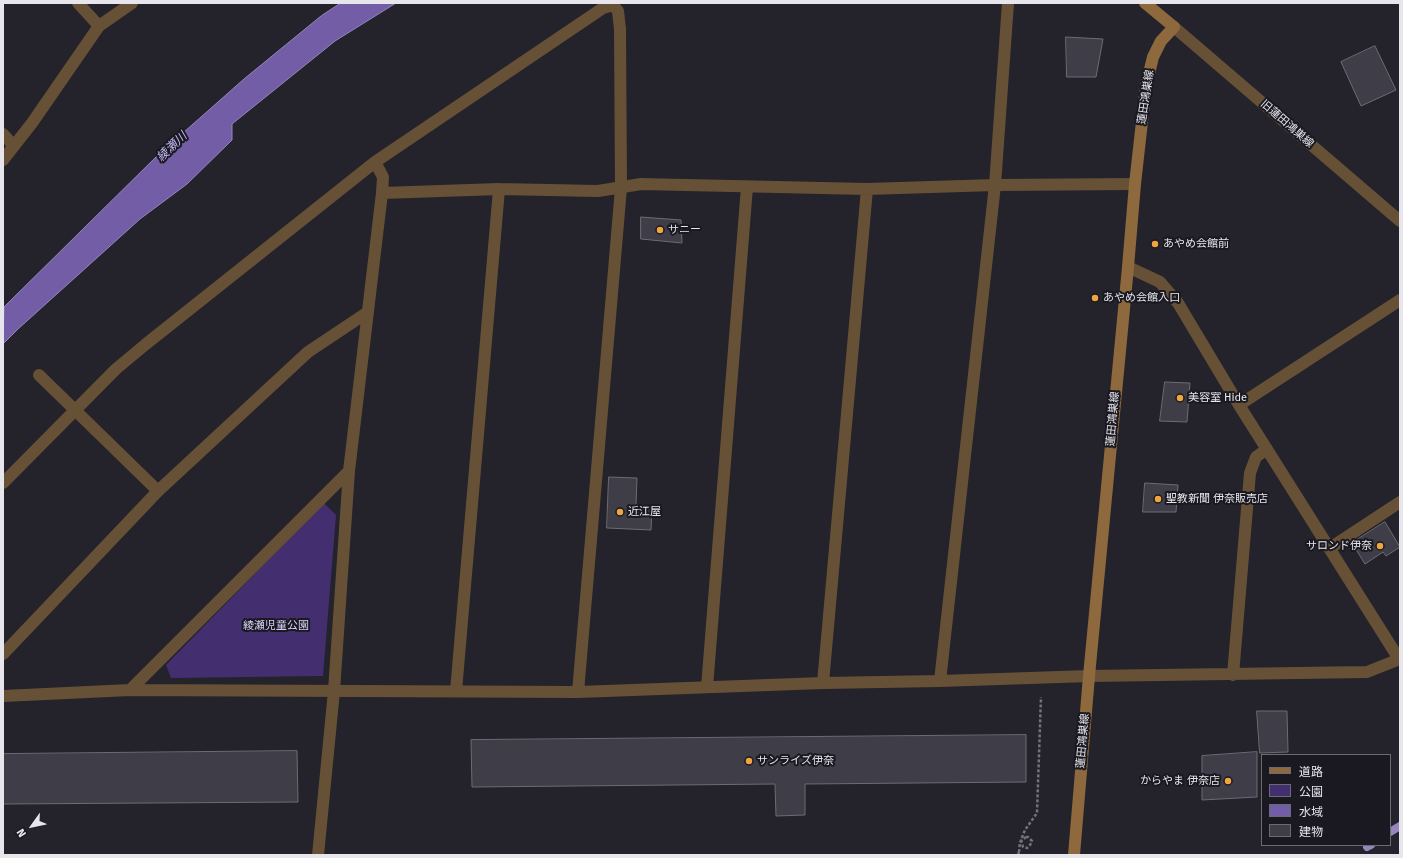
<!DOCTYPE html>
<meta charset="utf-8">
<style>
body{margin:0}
#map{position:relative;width:1403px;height:858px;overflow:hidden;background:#24222b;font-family:"Fira Sans","Noto Sans JP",sans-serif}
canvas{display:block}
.frame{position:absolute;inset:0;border:4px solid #e7e6ec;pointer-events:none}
.legend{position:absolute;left:1261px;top:754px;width:130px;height:92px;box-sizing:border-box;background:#1a1921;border:1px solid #6c6b72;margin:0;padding:5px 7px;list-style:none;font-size:12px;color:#e7e6ec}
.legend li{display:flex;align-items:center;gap:8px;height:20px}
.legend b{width:20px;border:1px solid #6c6b72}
.north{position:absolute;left:12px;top:806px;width:40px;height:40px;-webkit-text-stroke:3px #1a1921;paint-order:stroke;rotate:237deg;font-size:11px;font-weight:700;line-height:16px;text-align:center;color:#e7e6ec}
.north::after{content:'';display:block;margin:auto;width:14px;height:18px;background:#e7e6ec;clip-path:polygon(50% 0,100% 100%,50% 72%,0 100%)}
</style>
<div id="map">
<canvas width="1403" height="858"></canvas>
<div class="frame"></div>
<ul class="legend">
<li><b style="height:5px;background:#8d693d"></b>道路</li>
<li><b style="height:11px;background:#432e6f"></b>公園</li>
<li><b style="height:11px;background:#725da6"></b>水域</li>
<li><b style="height:11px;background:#3f3d47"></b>建物</li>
</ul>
<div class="north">N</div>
</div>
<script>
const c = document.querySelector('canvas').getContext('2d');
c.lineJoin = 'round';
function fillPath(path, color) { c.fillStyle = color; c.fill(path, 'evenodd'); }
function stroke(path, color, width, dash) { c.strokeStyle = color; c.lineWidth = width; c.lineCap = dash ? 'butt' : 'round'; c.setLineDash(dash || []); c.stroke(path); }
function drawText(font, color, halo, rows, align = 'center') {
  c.font = font + ' "Fira Sans","Noto Sans JP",sans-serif'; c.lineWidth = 4; c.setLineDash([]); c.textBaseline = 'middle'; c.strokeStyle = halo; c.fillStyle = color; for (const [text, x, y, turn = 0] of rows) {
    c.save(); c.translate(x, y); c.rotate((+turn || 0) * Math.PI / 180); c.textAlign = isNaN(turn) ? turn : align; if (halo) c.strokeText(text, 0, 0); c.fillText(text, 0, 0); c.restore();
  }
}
fillPath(new Path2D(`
 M324,503L336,515L323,676L171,678L166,665Z`), '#432e6f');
const water = new Path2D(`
 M341,3H396L335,41L232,124V140L187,184L140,219L18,329L3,344L4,307L158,155L244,79L321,16Z`);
fillPath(water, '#725da6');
stroke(water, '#9586bb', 1);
stroke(new Path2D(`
 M1390,832L1400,826
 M1367,847L1371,845`), '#9586bb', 8);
const building = new Path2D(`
 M1066,37L1103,39L1096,77H1067Z
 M1375,46L1396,90L1361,106L1341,62Z
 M641,217L681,220L682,243L641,239Z
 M1165,382L1190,383L1187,422L1160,421Z
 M609,477L637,478L636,505L652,506L651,530L607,528Z
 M1145,483L1178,485L1176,512H1143Z
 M1385,522L1400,547L1386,556L1383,552L1365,564L1352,543Z
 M1257,711H1287L1288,752L1260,753Z
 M1026,735V782L805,784V815L776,816L775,784L472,787L471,740Z
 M297,751L298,802L3,804V754Z
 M1257,752V797L1202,800V756Z`);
fillPath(building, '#3f3d47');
stroke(building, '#6d6b75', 1);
stroke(new Path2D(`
 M1026,837H1028L1032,841L1030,845L1027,848L1023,847L1021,840L1025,830L1037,813L1041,697
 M1018,855L1019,852`), '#74727a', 2.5, [3, 2]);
stroke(new Path2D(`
 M39,375L158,491`), '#675136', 12);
stroke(new Path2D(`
 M78,3L99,26
 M3,134L14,146
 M3,160L32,123L99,26L132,3
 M382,193L499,189L598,191L641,184L867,189L995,185L1135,184
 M1128,267L1160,282L1178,303L1239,405L1399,659
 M1239,405L1400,300
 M3,483L116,369L146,344L375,162L603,8L613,5L618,11L620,29L621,188L578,692
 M1330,548L1400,502
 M3,654L158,491L308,352L368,312
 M1233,675L1250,473L1256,457L1267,449
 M940,681L995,185L1008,3
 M823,683L867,189
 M707,687L747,187
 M130,690L349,471
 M334,691L349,471L382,193L383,177L375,162
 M456,691L499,189
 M3,696L130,690L578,692L823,683L940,681L1089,676L1367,672L1400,659`), '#675136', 12);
stroke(new Path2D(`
 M1174,27L1400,221
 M318,855L334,691`), '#675136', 12);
stroke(new Path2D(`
 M1074,855L1089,676L1128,267L1135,184L1146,86L1153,57L1161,41L1174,27L1145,3`), '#8d693d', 12);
stroke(new Path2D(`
 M1019,852L1020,842L1026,837`), '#74727a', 2.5, [3, 2]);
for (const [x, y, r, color] of [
 [660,230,4,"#f0a63f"],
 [1155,244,4,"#f0a63f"],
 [1095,298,4,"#f0a63f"],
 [1180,398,4,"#f0a63f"],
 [1158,499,4,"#f0a63f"],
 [620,512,4,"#f0a63f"],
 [1380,546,4,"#f0a63f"],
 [749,761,4,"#f0a63f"],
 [1228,781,4,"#f0a63f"]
]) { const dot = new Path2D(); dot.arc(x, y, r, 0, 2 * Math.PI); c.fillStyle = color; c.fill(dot); stroke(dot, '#1a1921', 1.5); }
drawText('11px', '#e7e6ec', '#1a1921', [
 ["蓮田鴻巣線",1146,97,-81],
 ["旧蓮田鴻巣線",1287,124,41],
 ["蓮田鴻巣線",1113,419,-85],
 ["蓮田鴻巣線",1083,741,-85]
]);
drawText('11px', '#e7e6ec', '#1a1921', [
 ["サニー",668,230],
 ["あやめ会館前",1163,244],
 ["あやめ会館入口",1103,298],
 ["美容室 Hide",1188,398],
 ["聖教新聞 伊奈販売店",1166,499],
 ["近江屋",628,512],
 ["サロンド伊奈",1372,546,"right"],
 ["サンライズ伊奈",757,761],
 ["からやま 伊奈店",1220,781,"right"]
], 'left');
drawText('11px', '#d9d0f9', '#1a1921', [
 ["綾瀬児童公園",276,626]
]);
drawText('italic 12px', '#c6b8f4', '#1a1921', [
 ["綾瀬川",172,147,-44]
]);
</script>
